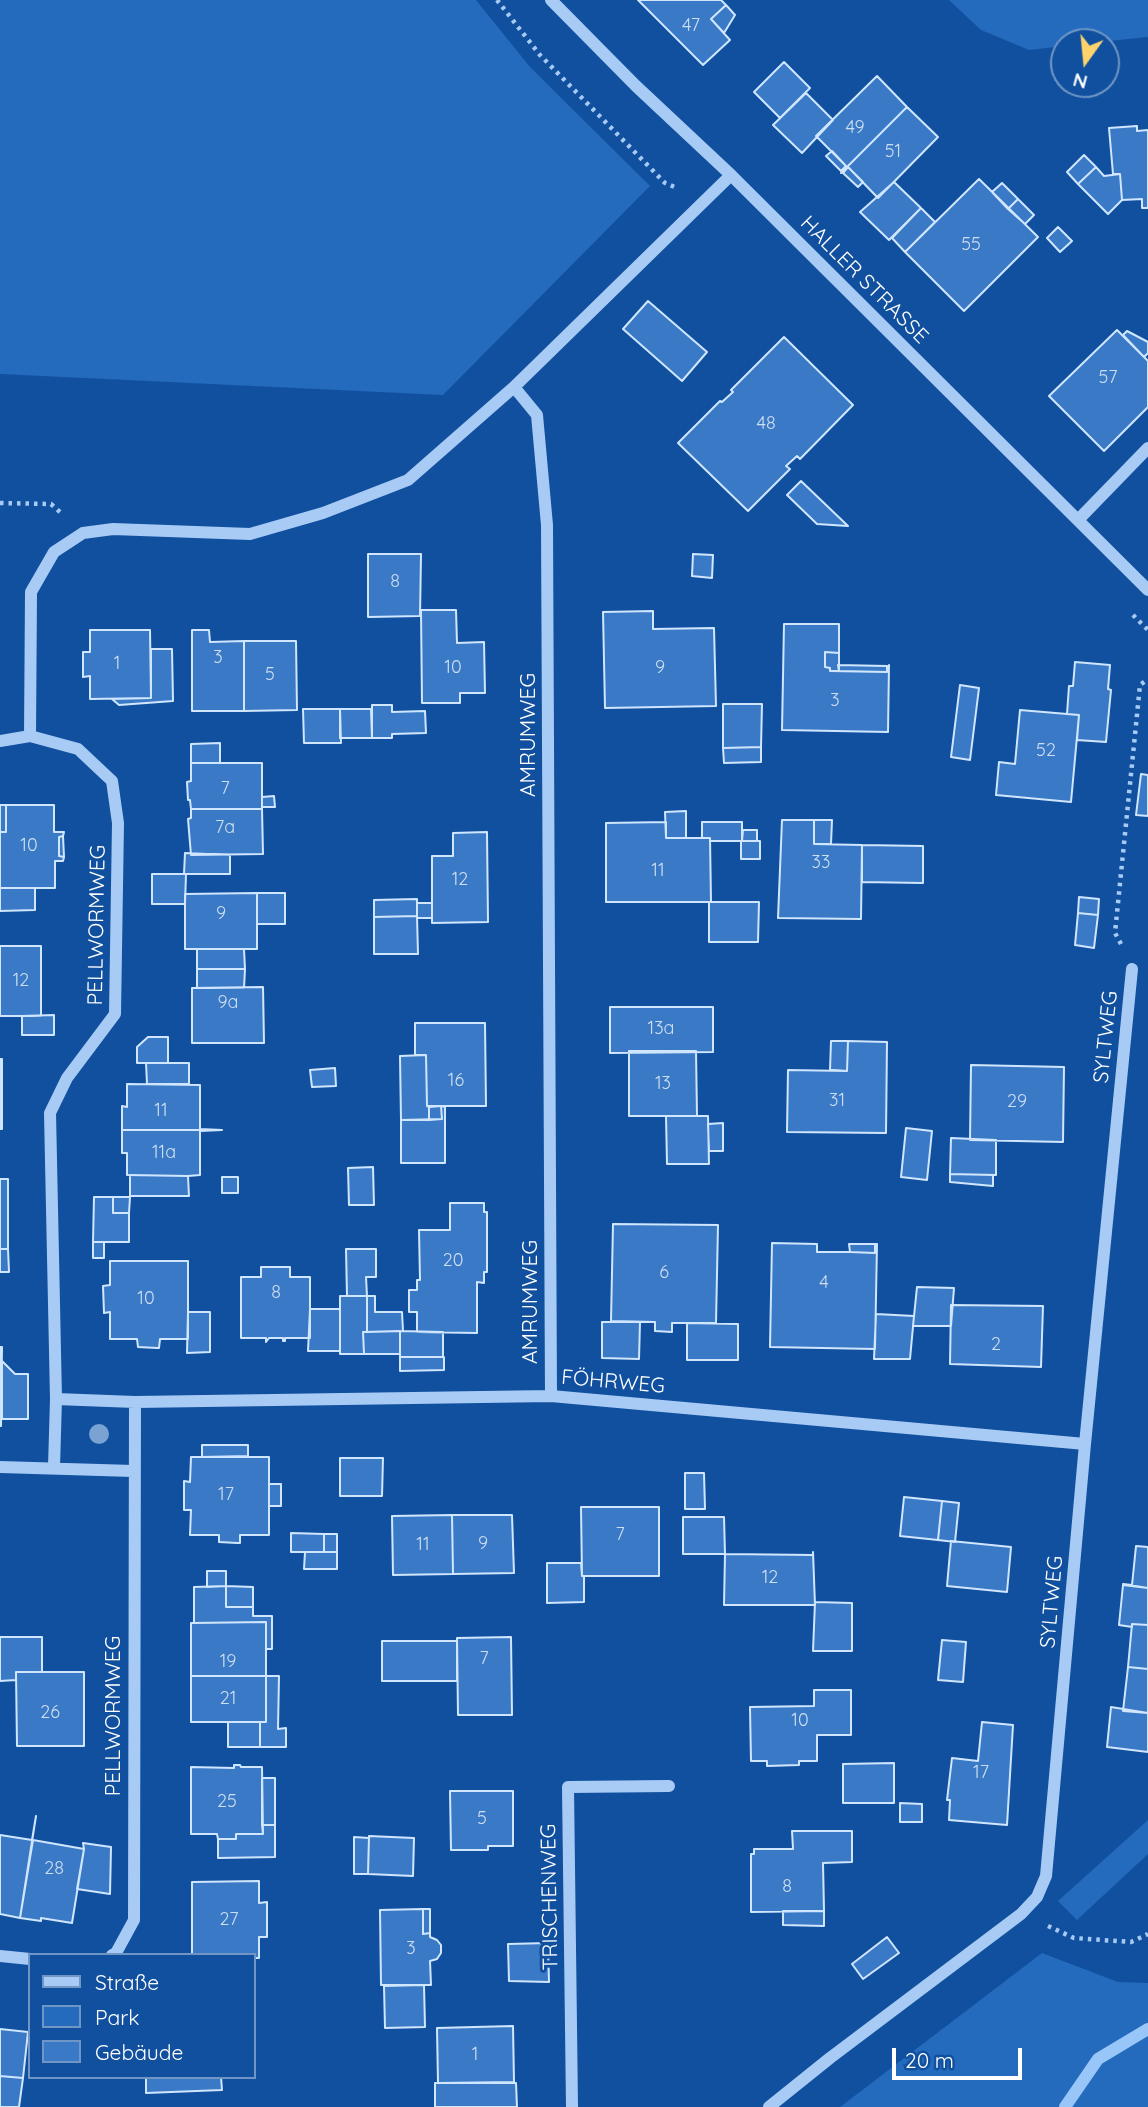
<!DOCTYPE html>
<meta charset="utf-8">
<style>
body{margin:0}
#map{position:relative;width:1148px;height:2107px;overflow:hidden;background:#11509f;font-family:Quicksand,sans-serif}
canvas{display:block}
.legend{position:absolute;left:28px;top:1953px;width:228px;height:126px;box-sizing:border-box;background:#11509f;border:2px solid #7096c5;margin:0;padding:9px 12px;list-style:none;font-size:21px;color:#fff}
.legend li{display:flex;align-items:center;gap:14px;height:35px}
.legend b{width:35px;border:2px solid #7096c5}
.north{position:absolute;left:1050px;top:28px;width:70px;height:70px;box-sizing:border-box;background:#11509f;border:2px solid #7096c5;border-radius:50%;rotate:195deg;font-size:19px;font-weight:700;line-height:28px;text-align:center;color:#fff}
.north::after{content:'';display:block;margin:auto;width:24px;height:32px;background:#ffd36c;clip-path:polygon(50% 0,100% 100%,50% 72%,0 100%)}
.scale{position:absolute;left:892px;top:2048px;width:130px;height:32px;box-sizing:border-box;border:4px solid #fff;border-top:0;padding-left:9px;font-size:21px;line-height:24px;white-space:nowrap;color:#fff;-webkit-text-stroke:5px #11509f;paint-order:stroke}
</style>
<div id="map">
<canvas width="1148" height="2107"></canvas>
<ul class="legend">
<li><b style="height:9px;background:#a8cbf5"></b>Straße</li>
<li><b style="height:19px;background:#246abd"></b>Park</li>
<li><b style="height:19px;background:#3a79c6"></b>Gebäude</li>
</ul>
<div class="north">N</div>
<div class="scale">20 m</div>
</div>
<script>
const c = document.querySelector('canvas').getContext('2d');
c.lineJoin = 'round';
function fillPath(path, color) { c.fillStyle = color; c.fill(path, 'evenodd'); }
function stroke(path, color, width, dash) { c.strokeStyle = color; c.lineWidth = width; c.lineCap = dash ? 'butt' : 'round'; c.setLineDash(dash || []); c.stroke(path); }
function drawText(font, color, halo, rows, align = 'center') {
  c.font = font + ' Quicksand,sans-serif'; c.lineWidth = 6; c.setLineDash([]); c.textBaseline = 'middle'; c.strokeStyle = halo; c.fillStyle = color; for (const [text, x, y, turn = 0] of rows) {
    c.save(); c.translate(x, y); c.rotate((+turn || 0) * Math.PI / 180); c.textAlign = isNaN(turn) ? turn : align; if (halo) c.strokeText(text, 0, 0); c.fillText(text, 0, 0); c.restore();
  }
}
fillPath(new Path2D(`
 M0,0H476L530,67L650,186L443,395L0,374Z
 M949,0H1148V37L1099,42H1064V46L1029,50L981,30Z
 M1148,1820V1854L1077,1920L1058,1901Z
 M1042,1953L1118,1982L1148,1983V2107H840Z`), '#246abd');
stroke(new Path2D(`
 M1065,2107L1098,2059L1148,2029`), '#99c6f8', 12);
const building = new Path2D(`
 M638,0H721L726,5L711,19L730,40L703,65Z
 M726,5L735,15L724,33L711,19Z
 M784,62L810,88L780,118L754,92Z
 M877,76L907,107L841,173L846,166L816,136Z
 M806,93L833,120L802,153L773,125Z
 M907,107L938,137L878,198L848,167L841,173Z
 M1137,126V131L1148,130V208H1142V199L1122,200L1120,174H1113L1109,128Z
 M832,151L846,166L841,171L826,156Z
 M1084,155L1096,167L1078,184L1067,172Z
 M848,167L863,182L858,187L843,173Z
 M1096,167L1104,176L1120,174L1122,200L1108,214L1078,184Z
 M979,179L1038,237L964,311L905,252Z
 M894,182L921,208L889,240L860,212Z
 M1002,183L1018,199L1008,209L992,192Z
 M1018,199L1034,215L1025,224L1008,209Z
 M921,208L935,222L905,252L892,238Z
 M1058,227L1072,241L1060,252L1047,238Z
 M648,301L707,352L682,381L623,329Z
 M1117,330L1148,361V407L1104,451L1049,396Z
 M1127,331L1148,342V353L1144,357L1123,335Z
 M784,337L853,405L800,459L797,456L786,466L790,469L748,511L678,443L720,401L722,402L733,392L731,390Z
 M801,481L848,526L817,524L787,495Z
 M368,554H421L420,616L368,617Z
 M693,554L713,555L712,578L692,576Z
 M421,610H456L457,643L484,642L485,693H460V703H422Z
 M653,611V629L714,628L716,706L605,708L603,612Z
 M784,624H839V653L825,652V667L830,668V671L887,672L889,665L888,732L782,730Z
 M90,630H150L151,698L90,699V676L83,677V652H90Z
 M192,630H209L210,642L244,641V711H192Z
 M244,641H296L297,710L244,711Z
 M151,649H172L173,701L119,705L112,699L151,698Z
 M825,652L839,653V671H830V668L825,667Z
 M1075,662L1110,665L1108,689L1111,690L1106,742L1077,740L1079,715L1067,714L1069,686H1073Z
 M838,665L887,666V672L839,671Z
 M960,685L979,688L970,760L951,757Z
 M723,704H762L761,747L723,748Z
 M372,705H392V712L425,711L426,733L392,734V738H372Z
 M303,709H340L341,743H304Z
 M340,709H371L372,738H340Z
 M1020,710L1079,715L1071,802L996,795L999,762L1015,764Z
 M220,743V763H191V744Z
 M761,747V762L724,763L723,748Z
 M191,763H262V809H191L190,800H188L187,782L191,781Z
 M1141,774L1148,775V816L1136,815Z
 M274,796L275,807H262V797Z
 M0,805H6V832H0Z
 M6,805H54V832H64L63,836L59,837V856L64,857L63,861H55V888H0V832H6Z
 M191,809H262L263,854L191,855L188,819L191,818Z
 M686,811V838H666L665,812Z
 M782,820H814V844L862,845L861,919L778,918Z
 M814,820H832L831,844H814Z
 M666,822V838H710L711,902H606V823Z
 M702,822H742V841H710V838H702Z
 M743,830H757V841H742Z
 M487,832L488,922L432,923V856H453V833Z
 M63,836L64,857L59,856V837Z
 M741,841H760V859H741Z
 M862,845L923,846V883L862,882Z
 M185,853L230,855V874H184Z
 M152,874H186L185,904H152Z
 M0,888H35V910L0,911Z
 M257,893V949H185V894Z
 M257,893H285V924H257Z
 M1079,897L1099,899L1098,915L1078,913Z
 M417,899V916L374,917V900Z
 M709,902H759L758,942H709Z
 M417,903H432V918H417Z
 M1078,913L1098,915L1094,948L1075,945Z
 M417,916L418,954H374V917Z
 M0,946H41V1016H0Z
 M197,949H244L245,969H197Z
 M197,969H245L244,988H197Z
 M263,987L264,1043H192V988Z
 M610,1007H713V1052L610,1053Z
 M54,1015V1035H22V1016Z
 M415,1023H485L486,1106H427L426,1055H415Z
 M148,1037H168V1063H137V1047Z
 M831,1041H848L847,1071L830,1070Z
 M848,1041L887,1042L886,1133L787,1132L788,1070L847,1071Z
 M629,1051H696L697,1116H629Z
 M426,1055L427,1106L429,1107V1120H401L400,1056Z
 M0,1059H2V1129H0Z
 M146,1063H189V1084H147Z
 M971,1065L1064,1067L1063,1142L970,1140Z
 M335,1068L336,1086L312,1087L310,1070Z
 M127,1084L200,1085V1129L222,1130H122V1106L127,1107Z
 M441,1106L445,1107V1163H401V1120L442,1119Z
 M441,1106L442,1119L429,1120V1107Z
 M666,1116H708L709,1164H667Z
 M723,1123V1151H709L708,1124Z
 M906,1128L932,1131L927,1180L901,1177Z
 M122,1130H222L200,1131V1175L188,1176L127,1175V1153H122Z
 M951,1138L996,1140V1175L950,1174Z
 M373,1167L374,1205H349L348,1168Z
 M950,1174L993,1175V1186L950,1182Z
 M130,1175L188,1176L189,1196H130Z
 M222,1177H238V1193H222Z
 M0,1179H8V1249H0Z
 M94,1197H113V1213H129V1242H93Z
 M113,1197H130L129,1213H113Z
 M450,1203H484V1212H487V1272H484V1283L477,1282V1333L417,1332V1312H409V1290H417V1280H420L419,1230H450Z
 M613,1224L718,1225L716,1323H672V1332L655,1331V1322L611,1321Z
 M93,1242H104V1258H93Z
 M772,1243L817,1244V1252H850L875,1253V1244H877L875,1349L770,1347Z
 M849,1244H875V1253L850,1252Z
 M0,1249H8L9,1272H0Z
 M346,1249H376V1277H366L367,1296H347Z
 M110,1261H188V1339H160L159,1348H157L138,1347L137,1339H110V1312L104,1313L103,1286L110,1285Z
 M261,1267H290V1277H310V1338H285V1341H283V1338H269L266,1342V1338H241V1277H261Z
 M917,1287L954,1288L951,1326H913Z
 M340,1296V1351H308L310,1309H340Z
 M340,1296H367V1332H363L364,1354H340Z
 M367,1296H375V1312H402L403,1331L367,1332Z
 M951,1305L1043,1306L1041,1367L950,1364Z
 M188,1312H210V1352L187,1353Z
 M876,1314L914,1316L910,1359H874Z
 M602,1322H640L639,1359L602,1358Z
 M687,1323L738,1324V1360H687Z
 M400,1331V1354H364L363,1332Z
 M400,1331L443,1332V1357H400Z
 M0,1347H2L1,1426H0Z
 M400,1357H444V1370L400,1371Z
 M2,1361L15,1374H28V1419H2Z
 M202,1445H248V1456L202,1457Z
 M191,1457H269V1535H240V1543H237L219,1542V1535H190L191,1510H184V1481L190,1482Z
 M340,1458H383L382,1496H340Z
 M685,1473H704L705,1509H685Z
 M269,1484H281V1506H269Z
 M904,1497L942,1501L938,1540L900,1536Z
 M942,1501L959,1503L955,1542L938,1540Z
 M581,1507H659V1576H582Z
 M452,1515L453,1574L393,1575L392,1516Z
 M452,1515H512L514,1573L453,1574Z
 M683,1517H724L725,1554H683Z
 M291,1533L324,1534V1552H291Z
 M324,1534H337V1552H324Z
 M951,1541L1011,1547L1007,1592L947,1586Z
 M1136,1546L1148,1547V1588L1123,1584L1132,1585Z
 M305,1552H337V1569H304Z
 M813,1552L815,1605H724L725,1554L813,1555Z
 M547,1563H581L582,1576H584V1602L547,1603Z
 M207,1571H226V1586L207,1587Z
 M1123,1585L1148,1588V1625L1132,1624V1627L1119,1625Z
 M226,1586V1607H253V1616H272V1649H266V1622L194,1623V1587Z
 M226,1586L253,1587V1607H226Z
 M815,1602L852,1603V1651H813Z
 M266,1622V1676H191V1623Z
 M1132,1624L1148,1625V1669L1128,1667Z
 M0,1637H42V1672H16V1680L0,1681Z
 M511,1637L512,1715H458L457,1638Z
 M942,1640L966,1642L963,1682L938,1680Z
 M382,1641H457V1681H382Z
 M1128,1667L1148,1669V1713L1123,1711Z
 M16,1672H84V1746H17Z
 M191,1676H266V1722H191Z
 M266,1676H279L278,1729L286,1728V1747H260V1722H266Z
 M814,1690H851V1735H817V1761H799V1765L767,1766V1761H751L750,1707L814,1706Z
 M1111,1707L1148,1713V1752L1107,1747Z
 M228,1722H260V1747H228Z
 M982,1722L1013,1725L1007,1825L949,1820L950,1800H947L952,1758L978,1761Z
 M894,1763V1803H843V1764Z
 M234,1765H240L241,1767H262L263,1834H236V1839H218L217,1834H191V1767L234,1768Z
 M262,1778H275V1825H262Z
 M450,1791H513V1846H488V1850H451Z
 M900,1803L922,1804V1822H900Z
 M36,1816L20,1918L0,1914V1835L32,1840Z
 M262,1825H275V1857L218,1858V1839H236V1834H263Z
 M792,1831H852V1862L823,1863L824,1911L751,1912V1854H754V1849H793Z
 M369,1836L414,1838L413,1876L368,1874Z
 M354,1837L369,1838L368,1874H354Z
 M33,1840L84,1849L72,1923L41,1918V1921L20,1918Z
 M83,1843L111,1847L110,1894L77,1889L84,1849Z
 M259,1881V1903L267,1902V1937H259V1958H254V1955H192V1882Z
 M423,1909V1934L430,1933V1937L437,1940L441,1945V1953L437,1959L430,1961L431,1985H381L380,1910Z
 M423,1909H430V1933L423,1934Z
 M783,1911H824V1926L783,1925Z
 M887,1937L899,1953L863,1979L852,1964Z
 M548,1943L549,1982L509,1981L508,1944Z
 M424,1985L425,2027L385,2028L384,1986Z
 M513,2026L514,2082L438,2083L437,2028Z
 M0,2029L28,2032L23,2078L0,2076Z
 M0,2076L23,2078L19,2107H0Z
 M146,2077H221L222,2090L146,2093Z
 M435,2083H516L517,2107H435Z`);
fillPath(building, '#3a79c6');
stroke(building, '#d0e6fe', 2);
stroke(new Path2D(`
 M497,0L540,55L665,183L677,188
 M0,503L51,504L61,513
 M1133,615L1148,630
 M1121,944L1115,933L1140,685L1148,679
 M1048,1926L1074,1938L1131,1942L1148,1934`), '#a8cbf5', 4.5, [3.5, 5]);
stroke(new Path2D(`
 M551,0L636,86L731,175L1148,590
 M514,387L537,415L547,525L551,1396
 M1078,520L1148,448
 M30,736L31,592L54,552L83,533L113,529L250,534L323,513L408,480L514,387L731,175
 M0,741L30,736L78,749L112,781L118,823L115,1014L67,1078L50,1113L56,1399L54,1467
 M56,1399L135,1402L551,1396L1085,1444
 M0,1467L133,1471
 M112,1955L116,1953L134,1920L135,1402
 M0,1956L30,1959
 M572,2107L568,1787L669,1786
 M769,2107L830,2058L1021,1914L1037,1897L1046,1876L1085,1444L1132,969`), '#a8cbf5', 12);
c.fillStyle = '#7aa2d3';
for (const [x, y] of [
 [99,1434]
]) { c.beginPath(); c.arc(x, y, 10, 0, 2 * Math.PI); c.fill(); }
drawText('18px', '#cedef1', null, [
 ["47",691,26],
 ["49",855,128],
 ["51",893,152],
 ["55",971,245],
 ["57",1108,378],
 ["48",766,424],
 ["8",395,582],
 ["3",218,658],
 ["1",117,664],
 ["10",453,668],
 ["9",660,668],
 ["5",270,675],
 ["3",835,701],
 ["52",1046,751],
 ["7",225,789],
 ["7a",225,828],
 ["10",29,846],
 ["33",821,863],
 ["11",658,871],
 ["12",460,880],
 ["9",221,914],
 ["12",21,981],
 ["9a",228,1003],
 ["13a",661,1029],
 ["16",456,1081],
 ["13",663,1084],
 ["31",837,1101],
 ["29",1017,1102],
 ["11",161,1111],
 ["11a",164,1153],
 ["20",453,1261],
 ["6",664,1273],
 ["4",824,1283],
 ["8",276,1293],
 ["10",146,1299],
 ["2",996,1345],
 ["17",226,1495],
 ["7",620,1535],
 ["9",483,1544],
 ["11",423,1545],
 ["12",770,1578],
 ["7",484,1659],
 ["19",228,1662],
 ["21",228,1699],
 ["26",50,1713],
 ["10",800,1721],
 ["17",981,1773],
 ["25",227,1802],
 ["5",482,1819],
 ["28",54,1869],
 ["8",787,1887],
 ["27",229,1920],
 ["3",411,1949],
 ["1",475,2055]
]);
drawText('21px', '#fff', '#11509f', [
 ["HALLER STRASSE",864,280,45],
 ["AMRUMWEG",529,735,-90],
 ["PELLWORMWEG",97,925,-89],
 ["SYLTWEG",1106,1037,-84],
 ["AMRUMWEG",531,1302,-90],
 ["FÖHRWEG",613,1382,5],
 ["SYLTWEG",1052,1602,-85],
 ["PELLWORMWEG",114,1716,-90],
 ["TRISCHENWEG",550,1897,-91]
]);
</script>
